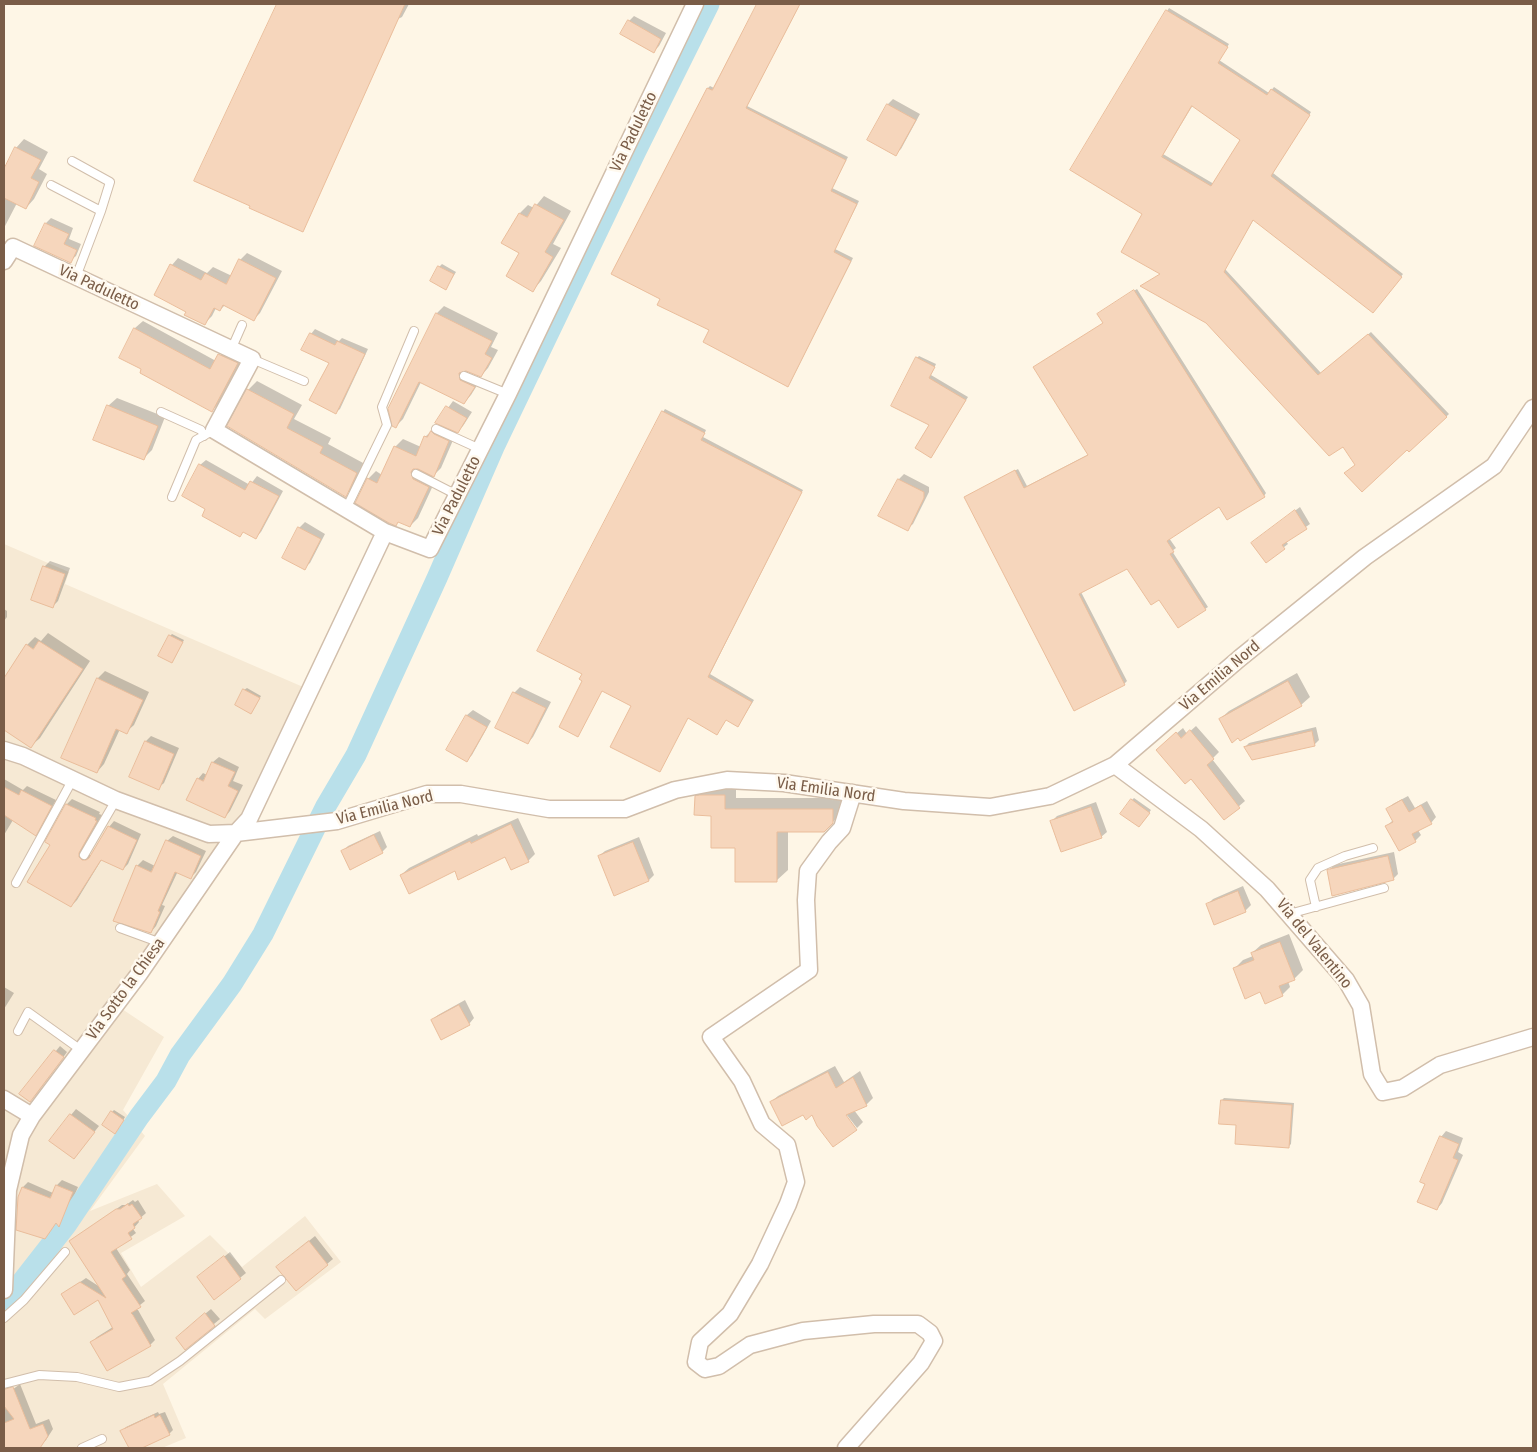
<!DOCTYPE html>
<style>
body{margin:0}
#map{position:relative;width:1537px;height:1452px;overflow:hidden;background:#fef6e6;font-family:"Fira Sans Condensed",sans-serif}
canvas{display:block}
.frame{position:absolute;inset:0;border:5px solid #7a5d48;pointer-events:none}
</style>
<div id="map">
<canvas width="1537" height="1452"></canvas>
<div class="frame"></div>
</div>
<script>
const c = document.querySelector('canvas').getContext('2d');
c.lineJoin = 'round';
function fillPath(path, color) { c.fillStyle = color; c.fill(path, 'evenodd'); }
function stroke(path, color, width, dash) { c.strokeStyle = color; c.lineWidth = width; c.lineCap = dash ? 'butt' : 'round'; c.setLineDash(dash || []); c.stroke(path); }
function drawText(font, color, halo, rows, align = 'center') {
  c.font = font + ' "Fira Sans Condensed",sans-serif'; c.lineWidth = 5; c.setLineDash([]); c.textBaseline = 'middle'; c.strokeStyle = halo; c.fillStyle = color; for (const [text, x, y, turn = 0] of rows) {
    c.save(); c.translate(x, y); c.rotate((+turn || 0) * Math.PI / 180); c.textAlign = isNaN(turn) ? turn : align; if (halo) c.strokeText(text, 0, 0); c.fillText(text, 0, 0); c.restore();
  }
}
fillPath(new Path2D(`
 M4,544L69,572L65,584L317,693L263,811L122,1009L164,1037L123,1110L145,1136L90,1211L157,1184L185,1216L121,1253L141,1287L210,1235L242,1267L305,1216L341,1262L265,1319L255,1309L163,1384L186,1438L162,1448H4Z`), '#f6e9d4');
fillPath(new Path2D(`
 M279,4H409L402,17L398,19L303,230L265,31Z
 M758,4H800L747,106L848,157L832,188L859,201L835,249L853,258L790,383L661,299L612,274L708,88L710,86L714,88Z
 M1169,8L1229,44L1219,60L1269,93L1274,87L1311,112L1273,173L1403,274L1376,309L1254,219L1225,269L1321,373L1371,332L1449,414L1409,451L1407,448L1357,465L1343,445L1161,273L1144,213L1071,170ZM1193,105L1241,139L1214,184L1163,154Z
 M634,16L666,33L659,46L654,51L629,21Z
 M893,99L920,114L901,149L895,154L868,139L888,104Z
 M24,139L48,152L39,169L47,174L34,199L26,208L17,203L4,228V171L16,148Z
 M544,196L571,211L553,244L561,248L541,281L533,290L520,213L528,205L534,208Z
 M51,218L73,228L69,239L81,244L76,256L70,261L46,223Z
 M247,253L282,271L260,313L254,319L225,305L220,310L216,308L212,316L205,323L187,311L172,265L178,258L207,273L213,267L232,276L240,260Z
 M442,264L456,272L446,288L439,267Z
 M1137,289L1266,493L1264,496L1219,505L1169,538L1176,548L1172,551L1208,607L1205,609L1160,598L1128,567L1081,592L1127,681L1124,684L965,497L1018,469L1027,486L1089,454L1035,367L1104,323L1098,314Z
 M444,306L498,333L491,347L498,350L488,368L481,376L466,370L467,373L481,379L471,395L464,403L421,382L403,419L396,426L390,409L437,313Z
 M143,321L216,361L227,348L244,356L219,403L212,411L143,369L121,358L135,328Z
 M315,329L339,341L342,338L368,349L340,409L335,413L331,362L311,334Z
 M919,356L936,364L931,375L968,397L933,454L931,425L917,358Z
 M257,381L302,405L294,419L331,438L328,444L365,464L354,487L345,495L248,390Z
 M117,398L165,417L152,450L144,458L108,406Z
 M453,401L472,412L463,426L457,431L441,468L432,477L436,479L418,518L410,526L368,479L376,471L382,475L395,447L403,439L421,447L425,437L439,424L437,423Z
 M665,409L706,430L703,437L803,490L710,674L754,700L738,726L726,719L717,734L688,717L660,771L633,706L602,690L578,735L584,680L663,412Z
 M206,460L250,485L257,476L283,491L261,532L256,537L200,465Z
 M904,474L929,487V492L913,524L907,529L880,515L899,479Z
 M1300,507L1310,524L1286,541L1288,544L1266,561L1257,539Z
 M305,522L325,534L310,563L304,568L299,528Z
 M50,561L70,568L58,601L53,606L44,567Z
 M4,609L7,611V617L4,621Z
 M48,633L90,661L40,738L31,746L4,728V678H5L27,645L35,637L41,641Z
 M172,634L184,640L172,662L170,636Z
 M105,671L149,692L134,725L126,732L120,729L104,764L97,772L98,678Z
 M1297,673L1310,697L1301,705L1220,719L1229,711Z
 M520,687L551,702L533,737L528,743L497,727L514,693Z
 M247,688L261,696L253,710L244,690Z
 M473,710L491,721L472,755L466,761L447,750L467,715Z
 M1196,726L1219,752L1212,759L1245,801L1224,819L1163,745L1183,728L1187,734Z
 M1316,727L1319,740L1315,744L1245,747L1249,743Z
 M151,736L179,748L164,783L158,788L131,777L146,741Z
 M219,757L239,767L233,781L243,785L230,811L225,817L198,779L203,773L207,775L213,762Z
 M4,779L23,790L27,786L56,800L40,829L35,834L13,820L4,835Z
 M736,784V798H844V811L824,831H788V870L776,881L737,847L713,814L696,797L707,785Z
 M1408,796L1415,808L1427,801L1436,817L1431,823L1418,830L1421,835L1415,841L1400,849L1387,826L1393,820L1387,810L1393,804Z
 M1134,798L1151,810L1142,823L1132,800Z
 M72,799L100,812L99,814L102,815L84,846V852L87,855H92L109,827L114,821L141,834L128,864L123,869L102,859L77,900L71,906L52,844L47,841L67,804Z
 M1096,802L1107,832L1101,837L1052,821L1057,816Z
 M518,818L535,854L528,861L506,856L455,870L401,875L409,868L477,834L478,836Z
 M380,831L387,847L382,852H342L348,846Z
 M173,836L206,851L196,872L191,877L178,871L162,905L165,906L156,926L151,932L137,866L143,860L155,866L167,841Z
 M639,837L654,875L649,880L599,856L605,851Z
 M1394,852L1398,874L1393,879L1328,871L1334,865Z
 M1243,886L1251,905L1245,911L1207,905L1213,899Z
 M1289,934L1303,970L1294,979L1288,981L1290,987L1282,995L1261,991L1234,969L1243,960L1253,956L1252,953L1261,945Z
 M4,987L14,993L4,1009Z
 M465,1000L474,1018L469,1024L432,1020L438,1015Z
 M60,1046L67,1052L35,1096L21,1094Z
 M835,1066L844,1082L860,1071L873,1098L866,1105L854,1110L863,1122L857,1128L843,1110L804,1114L771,1102L778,1096Z
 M1224,1098L1294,1103L1291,1144L1288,1147L1222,1100Z
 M76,1109L99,1126L74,1158L71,1115Z
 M114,1110L125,1117L117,1130L112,1112Z
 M1446,1131L1463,1138L1458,1152L1463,1155L1442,1203L1437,1209L1426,1183L1441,1137Z
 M62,1180L78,1187L64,1220L60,1225L57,1222L44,1238L23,1187L28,1182L53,1193L57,1185Z
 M133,1200L135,1202L138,1200L146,1213L138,1220L139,1222L133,1229L136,1233L116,1248L130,1270L127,1274L145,1301L135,1309L138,1310L155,1340L150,1345L92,1342L97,1337L113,1327L98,1299L63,1294L86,1278L100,1287L70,1242L122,1205H126Z
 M315,1236L333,1259L296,1290L283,1262Z
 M230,1252L246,1273L215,1298L199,1277Z
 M211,1309L220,1319L185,1348L183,1332Z
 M20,1384L36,1424L49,1419L53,1429L46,1440L40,1446L35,1448H4V1396Z
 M158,1412L159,1414L165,1412L173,1430L169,1434L140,1448H130L122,1432L126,1427Z`), '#0003');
stroke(new Path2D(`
 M6,1302L67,1224L139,1117L166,1081L180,1055L232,984L263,934L326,806L356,755L437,578L494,447L636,151L709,4`), '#b9e0ea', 21);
const building = new Path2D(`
 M277,4H405L303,232L249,208L250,206L194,181Z
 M757,4H800L746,108L846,160L831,191L857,204L834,252L851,261L788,387L703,342L709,330L657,305L660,299L611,274L707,88L712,90Z
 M1166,10L1228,47L1218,63L1267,95L1271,89L1310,115L1271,176L1402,277L1373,313L1253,220L1224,272L1318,375L1368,334L1447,417L1409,452L1407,450L1362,492L1344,473L1355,465L1343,447L1329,456L1206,323L1140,286L1160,274L1121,252L1142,214L1070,170ZM1192,106L1240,140L1211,186L1162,157Z
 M628,20L661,39L654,53L620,34Z
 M887,104L916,120L896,156L867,140Z
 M15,147L41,160L31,178L39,182L26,209L4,198V169Z
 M535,204L564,220L545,252L553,257L533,292L506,276L519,253L501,243L519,213L527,217Z
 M45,223L69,234L64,244L77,250L71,263L34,246Z
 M239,259L276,278L254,321L223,305L220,311L214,308L205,325L184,315L186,312L154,295L170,264L201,280L205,273L226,284Z
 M438,266L454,274L446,290L430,281Z
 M1134,290L1265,497L1227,520L1219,507L1167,541L1174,552L1170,554L1206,610L1178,628L1159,600L1151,605L1127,569L1079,594L1125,685L1074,711L964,497L1015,470L1024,488L1088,455L1033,367L1103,323L1097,314Z
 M436,313L492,341L485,354L492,358L481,377L466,371L459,373L460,380L475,387L464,404L419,382L396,428L392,426L388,409Z
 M134,328L210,369L218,354L238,363L212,412L140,373L141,369L119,358Z
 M310,333L335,345L337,341L365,354L336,414L309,400L329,363L301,350Z
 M916,357L935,367L929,378L966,400L931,458L915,448L929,425L891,406Z
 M247,389L294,414L287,428L323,447L320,453L357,473L346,497L227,426Z
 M107,405L158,426L144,460L93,440Z
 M446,406L467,418L458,433L435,423Z
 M662,411L705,433L701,440L802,492L708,677L752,702L738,727L726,720L717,735L688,718L660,772L610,747L631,706L602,691L578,737L559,727L582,681L579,679L582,674L537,651Z
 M431,431L434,434L449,441L434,477L418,469H413L411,472L413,479L429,487L410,527L398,522L396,526L389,523L355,503L367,478L377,483L394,446L416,456L424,436L427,437Z
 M199,464L245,490L250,481L279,496L256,539L243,532L240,537L202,516L205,509L182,496Z
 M898,479L924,492V498L908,531L878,516Z
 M1295,510L1307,529L1282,545L1285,549L1266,563L1251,543Z
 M298,527L321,539L305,570L282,558Z
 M43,566L65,574L53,608L31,600Z
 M169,635L183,642L172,663L158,656Z
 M39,641L83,669L31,748L4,730V678L26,644L33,649Z
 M97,678L143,700L127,734L116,729L97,773L61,758Z
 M1288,681L1302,706L1240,741L1238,738L1232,743L1219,719Z
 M243,689L260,698L251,714L235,705Z
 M513,692L546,708L528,744L495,728Z
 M466,715L487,727L467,762L446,750Z
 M1190,730L1214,759L1207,765L1240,808L1224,820L1191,779L1185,784L1156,750L1176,732L1181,738Z
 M1312,731L1315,746L1252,760L1244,747Z
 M145,741L174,754L159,790L129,777Z
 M212,762L235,772L228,786L238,791L225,818L186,800L197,778L203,781Z
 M4,787L19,795L21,790L52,806L36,836L4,815Z
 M700,795H725V809H833V823L824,832H777V882H735V848H711V816L694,815L695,796Z
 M1131,799L1150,813L1139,827L1120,814Z
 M1402,800L1409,812L1421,805L1432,824L1412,834L1416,842L1399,851L1385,826L1393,822L1386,809Z
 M66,804L96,818L95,820L97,821L79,853V857L82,860H86L89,858L108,826L137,840L123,870L101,860L71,907L27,882L50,845L45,842Z
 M1091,807L1102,838L1061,852L1050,821Z
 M511,824L529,862L511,870L505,857L458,880L455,871L409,894L400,875L470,841L471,843Z
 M374,835L383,853L350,870L341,851Z
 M166,840L201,856L191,879L175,872L158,911L160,912L151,933L113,921L136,865L151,872Z
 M633,842L649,881L614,896L598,856Z
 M1388,856L1394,880L1332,896L1327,870Z
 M1238,891L1246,912L1214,925L1206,904Z
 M1280,942L1295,980L1279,986L1283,996L1265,1004L1260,992L1245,999L1233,968L1254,960L1251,953Z
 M459,1005L470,1025L441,1040L431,1020Z
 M54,1050L64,1057L30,1102L19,1094Z
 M828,1072L836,1088L853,1077L867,1106L846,1115L857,1130L833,1147L817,1126L812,1115L806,1120L803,1115L782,1126L770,1102Z
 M1221,1100L1292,1105L1289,1148L1235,1144L1236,1125L1219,1124Z
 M111,1111L124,1120L115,1134L102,1125Z
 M70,1114L95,1132L74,1159L49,1141Z
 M1440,1136L1459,1144L1453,1158L1458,1160L1437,1210L1417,1202L1425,1184L1420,1182Z
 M56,1185L73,1192L59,1227L56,1223L45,1239L16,1230L18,1197L22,1187L50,1198Z
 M128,1204L129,1206L132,1204L142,1218L133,1224L135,1228L128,1233L132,1239L111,1252L126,1276L122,1279L141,1307L131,1313L133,1315L151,1346L107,1371L90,1342L113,1329L98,1300L74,1315L61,1294L80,1282L106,1298L69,1241L116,1209H120Z
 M309,1241L328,1265L296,1291L276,1267Z
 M224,1256L241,1279L214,1300L197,1277Z
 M205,1313L215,1326L185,1350L176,1338Z
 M13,1387L30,1429L43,1424L48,1436L40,1448H4V1423L14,1419L4,1406V1390Z
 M154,1415L155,1418L160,1415L170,1435L142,1448H129L120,1431Z`);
fillPath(building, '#f6d6bc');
stroke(building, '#eabd9b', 1);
const lane = new Path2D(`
 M72,161L110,182L101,211
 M51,185L101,211L76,277
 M231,350L242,325
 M252,359L304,381
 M464,376L508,394
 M161,412L201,430L204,436
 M436,429L480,449
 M416,474L457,495
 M172,497L196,440L214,430
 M346,509L387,425L382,407L414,331
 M84,855L116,800
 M16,883L73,779
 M1316,907L1310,880L1318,868L1345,856L1373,848
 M1289,914L1384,888
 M120,928L161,943
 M18,1031L28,1012L81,1050
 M4,1318L24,1300L65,1252
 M4,1384L39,1375L77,1377L119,1387L150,1381L180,1361L281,1280
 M82,1448L102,1439`);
const street = new Path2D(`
 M4,261L13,247L252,359L214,430L385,532L430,549L508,394L695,4
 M4,750L23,756L116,800L209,834L236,833L337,821L427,794H461L549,809H625L675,790L727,780L784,783L904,801L990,807L1050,796L1115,765L1240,658L1365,557L1494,466L1533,408
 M1115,765L1201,829L1267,889L1346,980L1361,1006L1372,1074L1383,1092L1403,1088L1440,1065L1533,1037
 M4,1099L32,1116L139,974L236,833L249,819L385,532
 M4,1290L8,1190L21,1135L32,1116
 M846,1448L921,1363L934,1341L930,1333L918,1324H874L803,1331L750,1345L719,1366L705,1369L696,1362L700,1342L730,1314L760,1264L788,1204L796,1182L787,1145L762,1124L742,1081L711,1037L809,970L806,900L808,871L829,842L842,828L853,793`);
stroke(lane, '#d1beab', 10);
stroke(street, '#d1beab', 19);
stroke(lane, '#fff', 8);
stroke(street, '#fff', 16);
drawText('16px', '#7a5d48', '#fff9ee', [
 ["Via Paduletto",634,132,-64],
 ["Via Paduletto",99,288,25],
 ["Via Paduletto",457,496,-63],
 ["Via Emilia Nord",1220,676,-40],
 ["Via Emilia Nord",826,790,8],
 ["Via Emilia Nord",385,808,-14],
 ["Via del Valentino",1314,944,51],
 ["Via Sotto la Chiesa",126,989,-54]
]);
</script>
